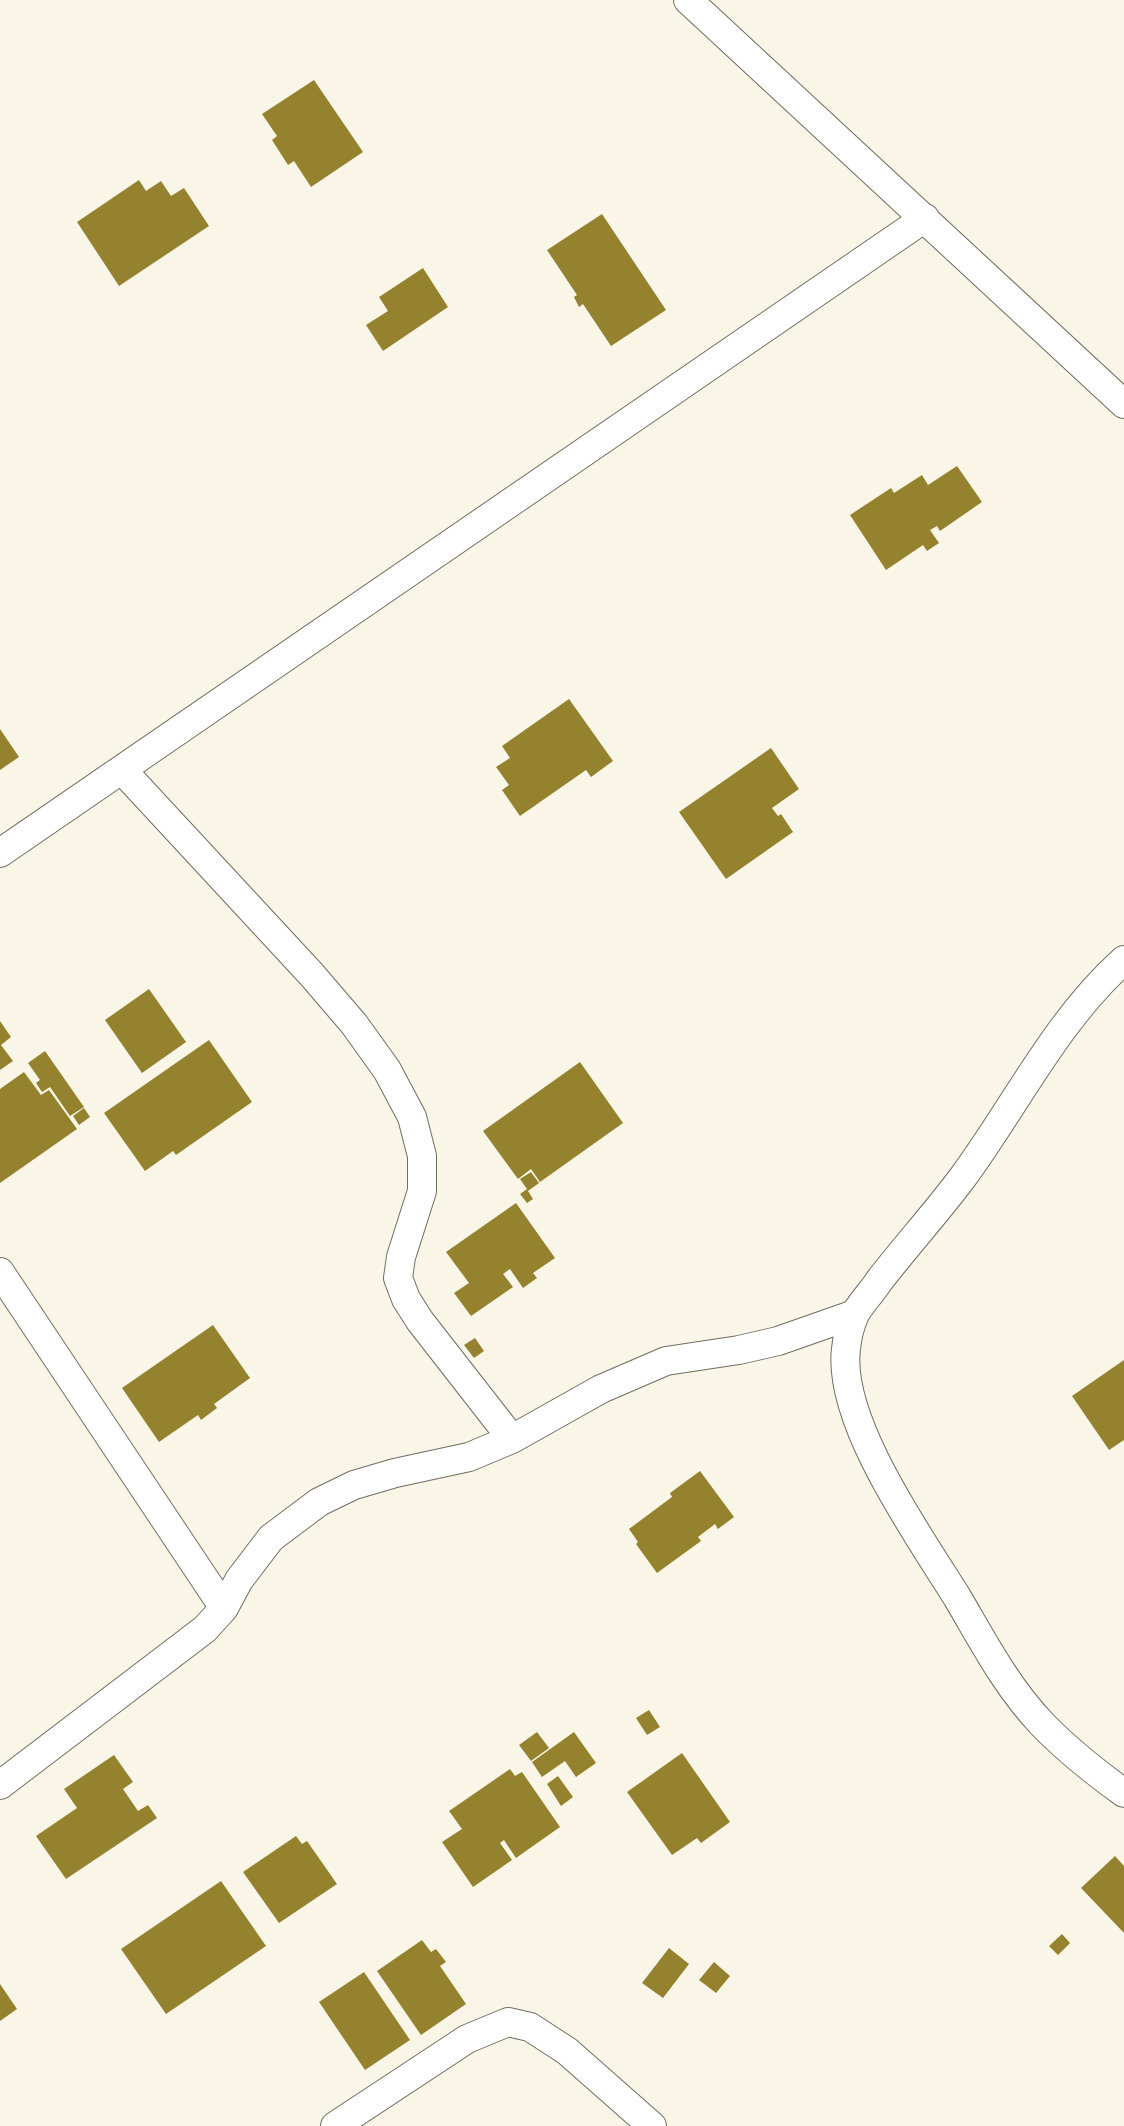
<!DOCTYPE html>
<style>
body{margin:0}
canvas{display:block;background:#f9f5e7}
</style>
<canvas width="1124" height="2126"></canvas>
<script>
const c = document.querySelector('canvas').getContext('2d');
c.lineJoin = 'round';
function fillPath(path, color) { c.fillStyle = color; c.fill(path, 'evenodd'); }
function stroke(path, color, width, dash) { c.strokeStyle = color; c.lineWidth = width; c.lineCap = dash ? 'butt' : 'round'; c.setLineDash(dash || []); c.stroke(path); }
fillPath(new Path2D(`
 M314,80L363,152L311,187L294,161L288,165L272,140L277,136L262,114Z
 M139,180L146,191L161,181L171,196L184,188L209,226L119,286L77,222Z
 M602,214L666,310L611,346L583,304L579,307L574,297L577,295L547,250Z
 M423,268L448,307L383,351L366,325L388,311L379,297Z
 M957,466L982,502L940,531L937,526L930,530L939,543L927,551L923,545L886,570L850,515L891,488L894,493L922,475L928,485Z
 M569,699L613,761L591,777L586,770L520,816L502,790L509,785L496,767L510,758L502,746Z
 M0,729L19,757L0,770Z
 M771,748L799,789L772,808L778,816L781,814L793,832L726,879L679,812Z
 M149,989L186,1042L142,1073L105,1020Z
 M0,1021L11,1037L1,1045L13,1061L0,1070Z
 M209,1040L252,1102L176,1155L173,1151L145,1171L104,1113Z
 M45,1051L84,1107L70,1116L50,1087L42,1092L36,1083L40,1080L28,1063Z
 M580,1062L623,1123L540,1182L531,1169L518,1179L483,1131Z
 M24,1072L41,1095L49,1090L77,1129L0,1183V1089Z
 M84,1108L90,1117L79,1125L73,1116Z
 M531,1172L539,1183L528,1191L533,1199L527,1203L520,1194L527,1189L520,1179Z
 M516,1203L555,1258L533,1273L537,1278L523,1288L510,1269L503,1274L513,1287L471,1316L454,1293L469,1283L446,1252Z
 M213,1325L250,1378L214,1404L217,1408L201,1420L198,1415L159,1442L122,1388Z
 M475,1338L484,1351L474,1358L464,1345Z
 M1124,1360V1440L1109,1450L1072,1396Z
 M700,1471L734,1517L718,1529L715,1524L698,1537L701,1541L657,1573L636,1544L638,1542L629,1529L672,1497L670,1493Z
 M649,1710L660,1727L647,1735L636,1718Z
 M537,1732L549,1748L531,1761L519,1745Z
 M574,1732L596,1763L576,1777L565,1761L542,1777L532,1762Z
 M682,1753L730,1822L701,1843L697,1838L672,1855L627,1792Z
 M114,1755L133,1782L123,1789L138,1811L148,1805L157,1818L66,1879L36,1836L77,1808L64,1789Z
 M510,1769L515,1776L522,1772L560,1827L516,1858L504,1840L500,1843L512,1860L473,1887L442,1842L462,1829L449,1811Z
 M558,1776L573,1797L561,1806L547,1784Z
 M296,1836L302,1844L307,1841L337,1884L279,1923L243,1872Z
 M1115,1856L1124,1866V1933L1081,1888Z
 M221,1881L266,1946L166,2014L121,1949Z
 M1062,1934L1070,1943L1058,1955L1049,1946Z
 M422,1940L431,1952L436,1949L446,1962L440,1966L466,2004L421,2035L377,1971Z
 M669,1948L689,1964L663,1998L642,1983Z
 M714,1962L730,1976L716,1993L699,1980Z
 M364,1972L410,2040L365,2070L319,2002Z
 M0,1984L17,2009L0,2021Z`), '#95822f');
const minor = new Path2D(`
 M688,0L1124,404
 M123,771L312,975L354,1024L387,1070L412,1117L422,1156V1191L401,1257L398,1278L406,1299L420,1321L512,1439
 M0,853L925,218
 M1124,960C1056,1021 1016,1105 963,1177C936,1213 906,1246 879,1281C872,1292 861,1303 855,1314C851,1323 847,1338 846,1349C837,1421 919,1536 957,1597C983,1641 1006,1686 1042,1724C1067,1750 1095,1772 1124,1793
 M0,1272L224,1608
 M0,1785L205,1629L224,1608L239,1580L271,1538L319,1502L354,1485L395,1473L469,1457L512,1439L601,1389L666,1361L739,1350L778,1341L855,1314
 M335,2126L467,2039L508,2022L530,2027L567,2051L652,2126`);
stroke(minor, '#706d61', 30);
stroke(minor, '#fff', 28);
</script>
